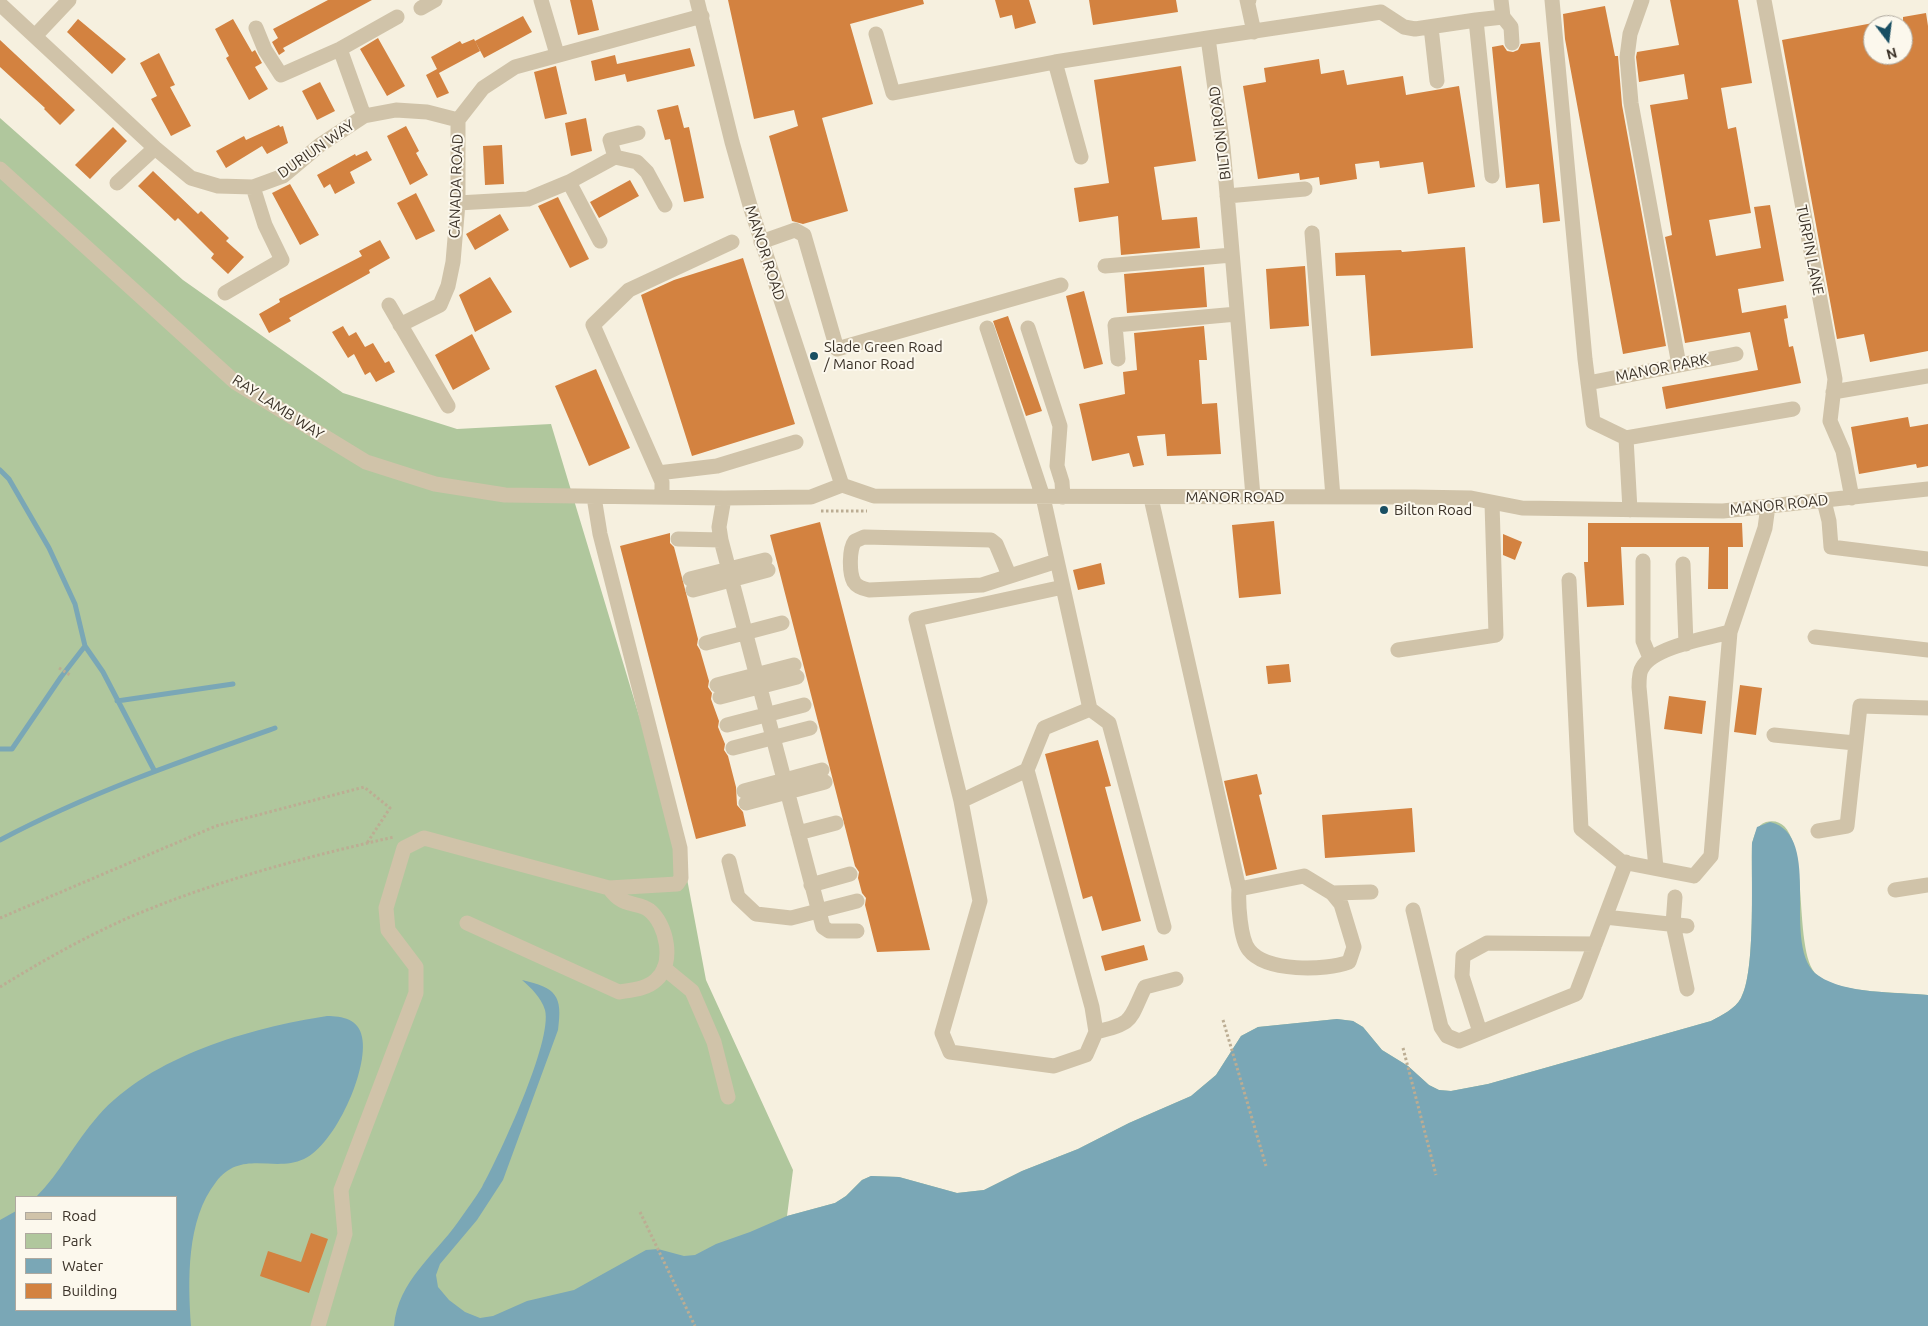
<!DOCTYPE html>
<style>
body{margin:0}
#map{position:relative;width:1928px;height:1326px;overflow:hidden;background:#f6f0df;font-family:Ubuntu,sans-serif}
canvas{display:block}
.legend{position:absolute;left:15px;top:1196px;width:162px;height:115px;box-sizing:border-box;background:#fcf8ed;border:1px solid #afa99f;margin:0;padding:6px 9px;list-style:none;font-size:15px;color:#3c3329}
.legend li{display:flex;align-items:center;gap:10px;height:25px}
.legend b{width:25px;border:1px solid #afa99f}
.north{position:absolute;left:1863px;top:15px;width:50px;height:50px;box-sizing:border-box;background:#fcf8ed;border:1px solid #afa99f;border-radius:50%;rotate:165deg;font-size:14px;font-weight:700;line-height:20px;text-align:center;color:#3c3329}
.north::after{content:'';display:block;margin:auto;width:18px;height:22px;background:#194f63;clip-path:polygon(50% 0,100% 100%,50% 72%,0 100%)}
</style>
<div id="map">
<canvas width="1928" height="1326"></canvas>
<ul class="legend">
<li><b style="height:6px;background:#d0c3a9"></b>Road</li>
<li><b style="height:14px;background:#b0c79d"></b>Park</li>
<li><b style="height:14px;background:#7aa7b6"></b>Water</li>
<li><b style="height:14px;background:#d38240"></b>Building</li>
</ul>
<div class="north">N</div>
</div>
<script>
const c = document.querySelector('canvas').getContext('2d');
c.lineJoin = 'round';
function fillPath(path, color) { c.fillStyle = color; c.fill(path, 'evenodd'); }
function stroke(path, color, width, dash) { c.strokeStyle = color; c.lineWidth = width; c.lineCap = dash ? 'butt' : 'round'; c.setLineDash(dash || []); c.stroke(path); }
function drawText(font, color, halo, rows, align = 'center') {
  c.font = font + ' Ubuntu,sans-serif'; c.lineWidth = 4; c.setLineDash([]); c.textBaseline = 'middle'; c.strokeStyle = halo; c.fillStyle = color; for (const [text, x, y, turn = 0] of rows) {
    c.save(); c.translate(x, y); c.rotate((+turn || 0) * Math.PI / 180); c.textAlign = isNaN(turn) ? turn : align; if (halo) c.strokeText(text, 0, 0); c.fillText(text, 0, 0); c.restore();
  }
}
fillPath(new Path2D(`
 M0,118L183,280L343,393L457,429L551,424L685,868L706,980L793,1170L787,1216L835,1203L846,1196L862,1180L871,1176L899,1177L957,1193L984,1190L1022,1171L1078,1149L1129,1123L1191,1096L1216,1075L1241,1036L1258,1027L1337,1019L1353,1021L1363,1027L1382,1050L1408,1066L1429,1085L1439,1090L1451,1091L1488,1084L1711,1021C1722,1015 1735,1009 1741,998C1756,972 1751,876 1752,843C1755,835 1756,825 1766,822C1816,810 1789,950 1817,975C1839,994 1899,992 1928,995L1283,1326H0ZM16,1197H176V1310H16Z`), '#b0c79d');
fillPath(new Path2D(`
 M1770,822C1826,835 1778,949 1819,976C1845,994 1897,992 1928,995V1326H394C398,1281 434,1256 458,1222C466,1210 475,1199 482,1187C499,1156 553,1041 545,1010C541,997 531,988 522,980C556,988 563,995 558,1030L503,1180L477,1220L440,1264L436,1275L438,1287L449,1300L465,1312L480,1318L493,1316L527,1301L574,1290L646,1250L658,1249L684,1256L695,1255L716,1244L750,1232L787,1216L835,1203L846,1196L862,1180L871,1176L899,1177L957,1193L984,1190L1022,1171L1078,1149L1129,1123L1191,1096L1216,1075L1241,1036L1258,1027L1337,1019L1353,1021L1363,1027L1382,1050L1408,1066L1429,1085L1439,1090L1451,1091L1488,1084L1711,1021C1722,1015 1735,1009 1741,998C1756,972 1751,876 1752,843L1757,827Z
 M327,1016C342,1016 359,1019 362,1037C369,1069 335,1145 304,1159C274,1173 241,1149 216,1182C186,1220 188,1281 191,1326H0V1220L16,1211V1310H176V1197H36C60,1173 75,1142 98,1116C151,1056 250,1028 327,1016Z`), '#7aa7b6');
stroke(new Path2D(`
 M0,470L9,479L49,548L75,604L85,646L103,672L154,770
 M117,701L233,684
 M0,749H12L61,677L85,646
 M0,840C89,793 181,761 275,728`), '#7aa7b6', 5);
fillPath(new Path2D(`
 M328,0H372L283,48L285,51L279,55L272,42L278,38L273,29Z
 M570,0H592L599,30L578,35Z
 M728,0H923L924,4L850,24L873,104L822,118L848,211L803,224L792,221L769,136L798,126L794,110L754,119Z
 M995,0H1029L1036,23L1015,29L1012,15L1000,18Z
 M1089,0H1176L1178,12L1093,25Z
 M1670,0H1738L1752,83L1721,88L1728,129L1736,127L1751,213L1709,220L1716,256L1761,248L1754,207L1770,205L1784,281L1738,289L1742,313L1786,305L1788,318L1784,319L1789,347L1793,346L1801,383L1666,409L1662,387L1758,370L1750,332L1685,343L1665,237L1672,235L1650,105L1688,99L1684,74L1639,82L1636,57L1637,52L1679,45Z
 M1605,6L1615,56H1618L1622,105L1666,346L1623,354L1565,39L1563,14Z
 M1926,13L1928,26V351L1870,362L1864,334L1837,339L1782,40L1873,23V55H1903V17Z
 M523,16L532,32L484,58L475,41Z
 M78,19L126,59L112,74L67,32Z
 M233,19L252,52L255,50L262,63L255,67L268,89L249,100L226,58L229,56L215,29Z
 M378,38L405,86L387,96L360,49Z
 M474,39L480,51L439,73L449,93L437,98L426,75L437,69L431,57L460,41L462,44Z
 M0,40L75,110L60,125L44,109L45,108L0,67Z
 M1540,42L1560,221L1543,223L1539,184L1506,188L1492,47L1503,45L1507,51L1513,52L1518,50L1521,44Z
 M690,48L695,66L627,82L625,74L595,81L591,61L615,55L617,64Z
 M159,53L175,85L170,87L191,126L171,136L151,99L157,96L140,63Z
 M1319,59L1321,74L1344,70L1347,85L1403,76L1406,95L1459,86L1475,187L1428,194L1423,162L1380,168L1379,161L1355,164L1357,179L1320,185L1319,177L1300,180L1299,173L1258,179L1243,86L1266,82L1264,68Z
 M556,66L567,114L545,119L534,72Z
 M1181,66L1196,161L1154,167L1162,220L1197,217L1200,248L1121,255L1118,216L1079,222L1074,188L1109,183L1094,80Z
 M320,82L335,111L317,120L302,91Z
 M678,105L684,128L689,127L704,198L684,202L670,139L665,140L657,110Z
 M586,118L592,151L571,156L565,123Z
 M279,125L280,127L283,126L288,143L267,154L262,146L226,168L216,151L244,136L246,140Z
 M406,126L419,151L416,153L428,175L410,185L387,136Z
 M113,127L127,141L90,179L75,165Z
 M502,145L504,184L485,185L483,146Z
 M367,151L372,160L350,172L355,183L335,194L330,184L324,188L317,175L355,154L356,156Z
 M153,171L198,214L201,211L229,238L226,241L244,257L228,274L211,258L214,254L178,218L175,221L138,186Z
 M630,180L639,196L599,218L590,202Z
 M290,184L319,235L300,245L272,193Z
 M416,193L435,231L416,240L397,203Z
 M558,197L589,259L570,268L538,206Z
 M500,214L509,230L475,250L466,234Z
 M380,240L390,258L369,270L370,273L289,318L291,321L269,333L259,314L280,302L279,299L362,256L359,251Z
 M1465,247L1473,348L1371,356L1365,275L1336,276L1335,253L1401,250L1402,252Z
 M743,258L795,424L692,456L641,295L674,280Z
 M1305,266L1309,326L1270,329L1266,269Z
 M1204,267L1207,307L1127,313L1124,274Z
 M490,277L512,312L475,332L459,295Z
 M1084,291L1103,364L1084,369L1066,296Z
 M1008,316L1042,411L1026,416L993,321Z
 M343,326L349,336L356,332L365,347L373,343L385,363L389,361L395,372L376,382L370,372L365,375L354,354L348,358L332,332Z
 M1204,326L1207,360H1199L1202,404L1217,403L1221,454L1167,456L1165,434L1137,436L1144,465L1133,467L1129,453L1092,461L1079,404L1125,394L1123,372L1137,370L1134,333Z
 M472,334L490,369L453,390L435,355Z
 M596,369L630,448L589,466L555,386Z
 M1908,417L1910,427L1928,424V466L1917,468L1916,464L1859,474L1851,427Z
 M1274,521L1281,594L1239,598L1232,525Z
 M820,522L896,816L930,950L877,952L865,905L866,898L862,893L858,878L859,872L855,866L770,535Z
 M1588,523H1742L1743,547H1728V589H1708L1709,547H1621L1624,605L1587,607L1584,562H1588Z
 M670,533V543L674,547L698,639L697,645L700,650L709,681L708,687L712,693L711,699L719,721L718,727L725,744L724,750L728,756L736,787L737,805L743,812L746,826L696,839L620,546Z
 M1503,534L1522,542L1515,560L1503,555Z
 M1101,563L1105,584L1078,590L1073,570Z
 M1289,664L1291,682L1268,684L1266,666Z
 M1740,685L1762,688L1756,735L1734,732Z
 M1669,696L1706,701L1702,734L1664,729Z
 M1098,740L1111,786L1105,787L1141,921L1102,931L1092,896L1083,899L1045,754Z
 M1257,774L1262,794L1259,795L1277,869L1246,876L1224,781Z
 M1412,808L1415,852L1325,858L1322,815Z
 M1144,945L1148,960L1105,971L1101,956Z
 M311,1233L328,1239L309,1293L260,1276L268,1251L301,1262Z`), '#d38240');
stroke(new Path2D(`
 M821,511H867
 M59,668L70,675
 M0,918L216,826L364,787L390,808L367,843
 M0,987C42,961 85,937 130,917C215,881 305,857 394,837
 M1223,1020L1266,1166
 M1403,1048L1436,1175
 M640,1212L695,1326`), '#bcad93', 3, [2.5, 2.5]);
stroke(new Path2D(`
 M541,0L557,54
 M697,0L732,142L751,209L842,485
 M1249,0H1247L1254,32
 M1552,0L1585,359L1593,422L1626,438L1630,510
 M1642,0L1630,34L1627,57L1631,103L1679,365
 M1764,0L1835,379L1830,421L1843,451L1852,498
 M0,4L155,148L191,178L218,186L253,187L283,176L320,145L364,116L396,110L427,112L458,120
 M421,8L435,0
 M1503,17L1511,27L1512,43
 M1476,20L1503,17L1501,0
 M1431,27L1437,81
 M256,28L265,50L281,75L340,49L397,17
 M876,34L893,93L1055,62L1208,38L1223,147L1253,496
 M35,36L69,0
 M1208,38L1381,12L1404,27L1415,29L1476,20L1492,176
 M340,49L364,116
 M1055,62L1081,157
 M615,157L637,162L647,172L665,205
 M0,169L235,382L366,462L435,484L505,495L724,498L811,497L842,485L874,496L1414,497L1471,498L1522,508L1723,511L1928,489
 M569,182L600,241
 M117,183L155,148
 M1227,196L1305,189
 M458,203L528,199L569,182L615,157L610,140L638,133
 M1312,233L1333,497
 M761,242L795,230L804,235L837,349L1061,285
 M1105,266L1232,255
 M225,293L282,260L265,225L253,187
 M389,305L448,406
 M400,325L440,305L448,286L453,262L458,203V120L483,88L515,67L702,16
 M987,328L1043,497L1090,709L1044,728L1027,770L961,801L980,901L942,1033L950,1052L1054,1066L1086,1055L1096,1032L1092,1007L1027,770
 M1028,328L1060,426L1057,466L1062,482L1063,497
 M1118,359L1115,325L1237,314
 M1588,383L1736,354
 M1833,392L1928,376
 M1626,438L1793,409
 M658,473L717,466L796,442
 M662,497V482L593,325L629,290L732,242
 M724,498L719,527L721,540L823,927L829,931H857
 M1151,498L1239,889L1304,876L1332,893L1341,904L1354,947L1349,962C1325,971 1266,972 1249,950C1240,939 1238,903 1239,889
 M1824,501L1829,521L1831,547L1928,559
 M678,539L721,540
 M1643,561V641L1650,658
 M1683,564L1686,644
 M1009,575L996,544L991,540L864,537L855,541C849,549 849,573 854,582C857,587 864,589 869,590L982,585L1057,561
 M690,579L765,560
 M1569,580L1581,829L1622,862L1694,876L1711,856L1730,632L1765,528L1768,506
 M693,590L768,570
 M1815,637L1928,650
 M706,643L782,623
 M1398,650L1496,635L1492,503
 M717,685L794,665
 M720,697L797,677
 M1090,709L1109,723L1164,927
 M727,725L804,705
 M1774,735L1855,743
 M733,748L810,728
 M744,791L822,770
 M961,801L916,619L1063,587
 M746,803L825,782
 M1818,831L1847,826L1860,706L1928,708
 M798,833L836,823
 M729,861L738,897L756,914L791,918L857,901
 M1656,868L1639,687C1639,681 1639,672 1642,668C1653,647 1708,638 1730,632
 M811,885L850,874
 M1895,890L1928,885
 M1332,893L1371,892
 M1675,897L1673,924L1687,989
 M1413,910L1441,1027L1447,1036L1459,1041L1576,994L1626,862
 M1605,917L1687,926
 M467,923L619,992C631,990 647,989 656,980C675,964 667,924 649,910C642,904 628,905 620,899C616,897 612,892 609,888
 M664,968L692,991L714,1042L728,1097
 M1096,1032C1135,1023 1129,1020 1145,987L1176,979
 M1480,1032L1462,976L1463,956L1487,943L1595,944
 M318,1326L345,1234L341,1190L416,993V967L388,930L386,908L404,848L424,838L609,888L677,884L681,878L680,848L600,534L594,497`), '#d0c3a9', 15);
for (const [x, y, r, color] of [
 [814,356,5,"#194f63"],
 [1384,510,5,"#194f63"]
]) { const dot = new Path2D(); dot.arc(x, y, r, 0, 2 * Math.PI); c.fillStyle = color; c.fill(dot); stroke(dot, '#fcf8ed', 2); }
drawText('15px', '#3c3329', '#fcf8ed', [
 ["BILTON ROAD",1220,133,-97],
 ["DURIUN WAY",316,149,-35],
 ["CANADA ROAD",456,186,-88],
 ["TURPIN LANE",1810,250,79],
 ["MANOR ROAD",765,253,72],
 ["MANOR PARK",1662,368,-11],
 ["RAY LAMB WAY",278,407,33],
 ["MANOR ROAD",1235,497],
 ["MANOR ROAD",1779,505,-6]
]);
drawText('15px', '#3c3329', '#fcf8ed', [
 ["Slade Green Road",824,347],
 ["/ Manor Road",824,364],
 ["Bilton Road",1394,510]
], 'left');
</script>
